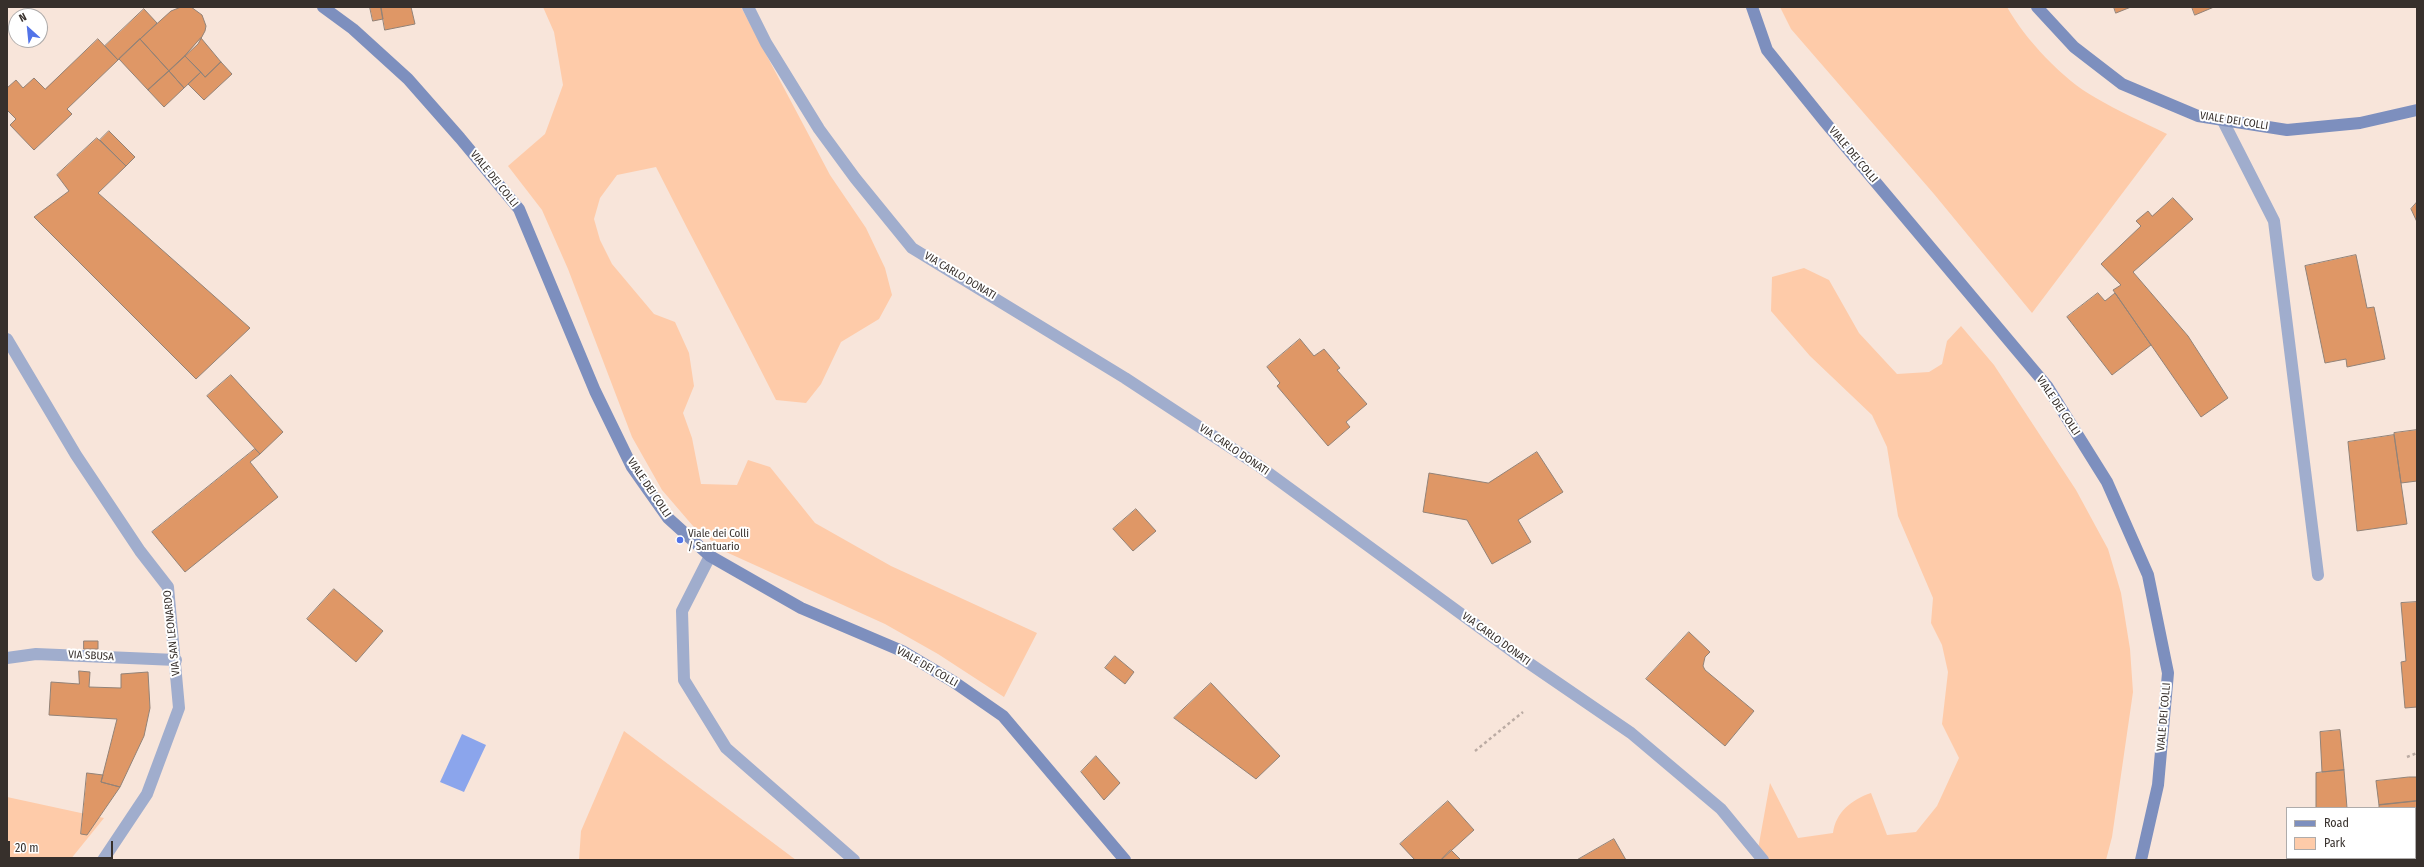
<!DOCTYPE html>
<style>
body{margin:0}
#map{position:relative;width:2424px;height:867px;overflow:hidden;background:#f8e5da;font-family:"Fira Sans Condensed",sans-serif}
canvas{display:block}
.frame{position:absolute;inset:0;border:8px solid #37302c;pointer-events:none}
.legend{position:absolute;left:2286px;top:807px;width:130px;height:52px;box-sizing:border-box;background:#fff;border:1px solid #afacab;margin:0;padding:5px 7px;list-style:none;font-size:12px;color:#37302c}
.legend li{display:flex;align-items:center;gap:8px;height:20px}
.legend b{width:20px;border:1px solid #afacab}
.north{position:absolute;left:8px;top:8px;width:40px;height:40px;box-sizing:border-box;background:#fff;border:1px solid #afacab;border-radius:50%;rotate:333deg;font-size:11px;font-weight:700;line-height:16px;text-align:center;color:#37302c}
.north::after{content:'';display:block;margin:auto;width:14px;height:18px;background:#5273e8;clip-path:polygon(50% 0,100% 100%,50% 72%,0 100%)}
.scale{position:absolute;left:8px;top:841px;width:105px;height:18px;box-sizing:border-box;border:2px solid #37302c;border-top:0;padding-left:5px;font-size:12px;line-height:14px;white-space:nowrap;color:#37302c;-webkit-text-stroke:3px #fff;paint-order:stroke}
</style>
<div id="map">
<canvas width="2424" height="867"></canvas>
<div class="frame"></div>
<ul class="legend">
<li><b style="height:5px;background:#7d8fbe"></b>Road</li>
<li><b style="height:11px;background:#fecba9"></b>Park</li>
</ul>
<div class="north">N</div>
<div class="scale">20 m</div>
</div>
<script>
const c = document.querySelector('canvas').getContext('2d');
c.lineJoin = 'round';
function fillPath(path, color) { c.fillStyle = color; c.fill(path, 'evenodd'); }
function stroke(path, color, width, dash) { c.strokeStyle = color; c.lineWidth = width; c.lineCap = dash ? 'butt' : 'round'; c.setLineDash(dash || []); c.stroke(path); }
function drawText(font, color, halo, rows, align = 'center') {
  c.font = font + ' "Fira Sans Condensed",sans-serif'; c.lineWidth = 4; c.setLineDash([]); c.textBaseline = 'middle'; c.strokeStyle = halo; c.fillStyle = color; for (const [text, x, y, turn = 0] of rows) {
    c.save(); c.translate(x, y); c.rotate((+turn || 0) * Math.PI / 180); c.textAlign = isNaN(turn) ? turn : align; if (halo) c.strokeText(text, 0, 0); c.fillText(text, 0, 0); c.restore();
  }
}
fillPath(new Path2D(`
 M543,7H741L830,175L866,228L885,268L892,295L879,319L841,342L821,384L806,403L776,400C737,322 695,245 656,167L617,175L600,198L594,219L600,240L612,264L654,314L675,322L689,353L694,386L683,413L692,438L701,484L737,485L748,460L770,467L815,523L891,566L1037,633L1004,697L938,654L885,624L726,552L693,526L662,490L632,437L568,269L542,210L508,166L545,134L563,85L554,32Z
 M1780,7H2007C2025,39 2063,80 2096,98C2118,111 2143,122 2167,134L2032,313L1934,194L1791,29Z
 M1804,268L1829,280L1859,333L1897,374L1929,372L1942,364L1947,341L1961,326L1994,365L2076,490L2108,549L2121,593L2130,649L2133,692L2112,837L2106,860H1756L1770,783L1798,838L1833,833C1836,812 1851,800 1871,793L1887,835L1916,832L1937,806L1959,758L1942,724L1948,672L1942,645L1931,623L1933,598L1898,516L1887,447L1872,415L1810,356L1771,311L1772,277Z
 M624,731L796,860H579L581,831Z
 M7,797L104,818L70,860H7Z`), '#fecba9');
fillPath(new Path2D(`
 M462,734L486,745L464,792L440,782Z`), '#8ba5ec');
const building = new Path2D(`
 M191,7L202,15L206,26L205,31L198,44L169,71L140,39L171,11L181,7Z
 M370,7H381L383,19L373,21Z
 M381,7H411L415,24L385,30Z
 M2114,7H2131L2116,13Z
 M2192,7H2214L2195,15Z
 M144,9L157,23L118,60L105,46Z
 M201,38L221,62L205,77L185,56Z
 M98,39L118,60L67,109L72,114L34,150L10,125L16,119L7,110V88L16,80L23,88L34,78L45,89Z
 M140,39L169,71L148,90L119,59Z
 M185,56L201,72L184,88L169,71Z
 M221,62L232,74L204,100L188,84L201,72L205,77Z
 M169,71L184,88L164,107L148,90Z
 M109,131L135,157L126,166L100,140Z
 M97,138L126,166L98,193L250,328L196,379L34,217L69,191L57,175Z
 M2173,198L2193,219L2133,272L2188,336L2228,398L2201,417L2113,290L2121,285L2101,264L2141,226L2136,221L2148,211L2152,216Z
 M2417,202V222L2411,209Z
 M2356,255L2367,308L2374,307L2385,359L2347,367L2346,359L2325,363L2305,266Z
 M2098,293L2105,301L2115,293L2151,345L2112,375L2067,317Z
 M1300,339L1314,356L1324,349L1340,368L1337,370L1367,404L1346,422L1350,427L1328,446L1277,386L1280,383L1267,367Z
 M231,375L283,432L260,454L207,396Z
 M2417,430V481L2401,483L2394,433Z
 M2394,435L2407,524L2357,531L2348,442Z
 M255,449L260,454L250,462L278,497L185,572L152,532Z
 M1537,452L1563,492L1518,520L1531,542L1492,564L1467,520L1423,512L1429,473L1488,483Z
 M1136,509L1156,531L1133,551L1113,529Z
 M334,589L383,631L356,662L307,619Z
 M2417,602V707L2405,708L2401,662L2406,661L2401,603Z
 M1689,632L1710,652L1705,657L1703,666L1705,670L1754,711L1725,746L1646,679Z
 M84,641H98V649H84Z
 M1115,656L1134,672L1125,684L1105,668Z
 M79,671L90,672L89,687L121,688V674L148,672L150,708L144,736L120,787L101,782L117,719L49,715L51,682L79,684Z
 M1211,683L1280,756L1256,779L1174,718Z
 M2340,730L2344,770L2322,772L2320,732Z
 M1096,756L1120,783L1104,800L1081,772Z
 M2344,770L2347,808H2316V773Z
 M87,773L103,775L101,782L120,787L87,835L81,834Z
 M2409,777H2417V801L2379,805L2376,781Z
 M1448,801L1474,830L1441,860H1415L1400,844Z
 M2417,801V812H2415V808H2379V805Z
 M1614,839L1626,860H1577Z
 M1451,850L1461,860H1441Z
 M2316,858H2352V860H2316Z`);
fillPath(building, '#df9766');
stroke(building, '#928277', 1);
stroke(new Path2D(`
 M1475,751L1523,712
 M2407,757L2417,753`), '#bbaba3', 2.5, [3, 3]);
stroke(new Path2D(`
 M2223,121L2274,221L2318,575
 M710,556L682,611L684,680L726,748L854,860`), '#a0adcd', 12);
stroke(new Path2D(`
 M748,7L766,43L819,129L855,178L912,248L1125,378L1259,466L1520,657L1631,733L1721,809L1763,860
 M7,339L76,455L140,551L168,587L179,708L147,794L103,860
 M7,658L36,654L176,660`), '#a0adcd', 12);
stroke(new Path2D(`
 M323,7L353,29L408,79L460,138L519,209L595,391L632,467L668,518L710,556L801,608L902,651L954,682L1003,716L1125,860
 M1752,7L1767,50L1825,122L2047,386L2107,482L2148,575L2168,673L2158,785L2141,860
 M2037,7L2074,47L2122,84L2198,116L2287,130L2360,123L2417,110`), '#7d8fbe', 12);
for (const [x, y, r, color] of [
 [680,540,4,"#5273e8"]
]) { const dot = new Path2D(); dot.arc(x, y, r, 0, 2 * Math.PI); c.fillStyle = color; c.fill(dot); stroke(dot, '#fff', 1.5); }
drawText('11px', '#37302c', '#fff', [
 ["VIALE DEI COLLI",2234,121,9],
 ["VIALE DEI COLLI",1853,155,50],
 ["VIALE DEI COLLI",494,179,51],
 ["VIA CARLO DONATI",960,276,31],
 ["VIALE DEI COLLI",2058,406,56],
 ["VIA CARLO DONATI",1234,450,34],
 ["VIALE DEI COLLI",649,488,56],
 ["VIA SAN LEONARDO",172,633,-96],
 ["VIA CARLO DONATI",1496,639,36],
 ["VIA SBUSA",91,656,3],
 ["VIALE DEI COLLI",927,667,30],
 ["VIALE DEI COLLI",2164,717,-85]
]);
drawText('11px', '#37302c', '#fff', [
 ["Viale dei Colli",688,534],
 ["/ Santuario",688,547]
], 'left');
</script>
